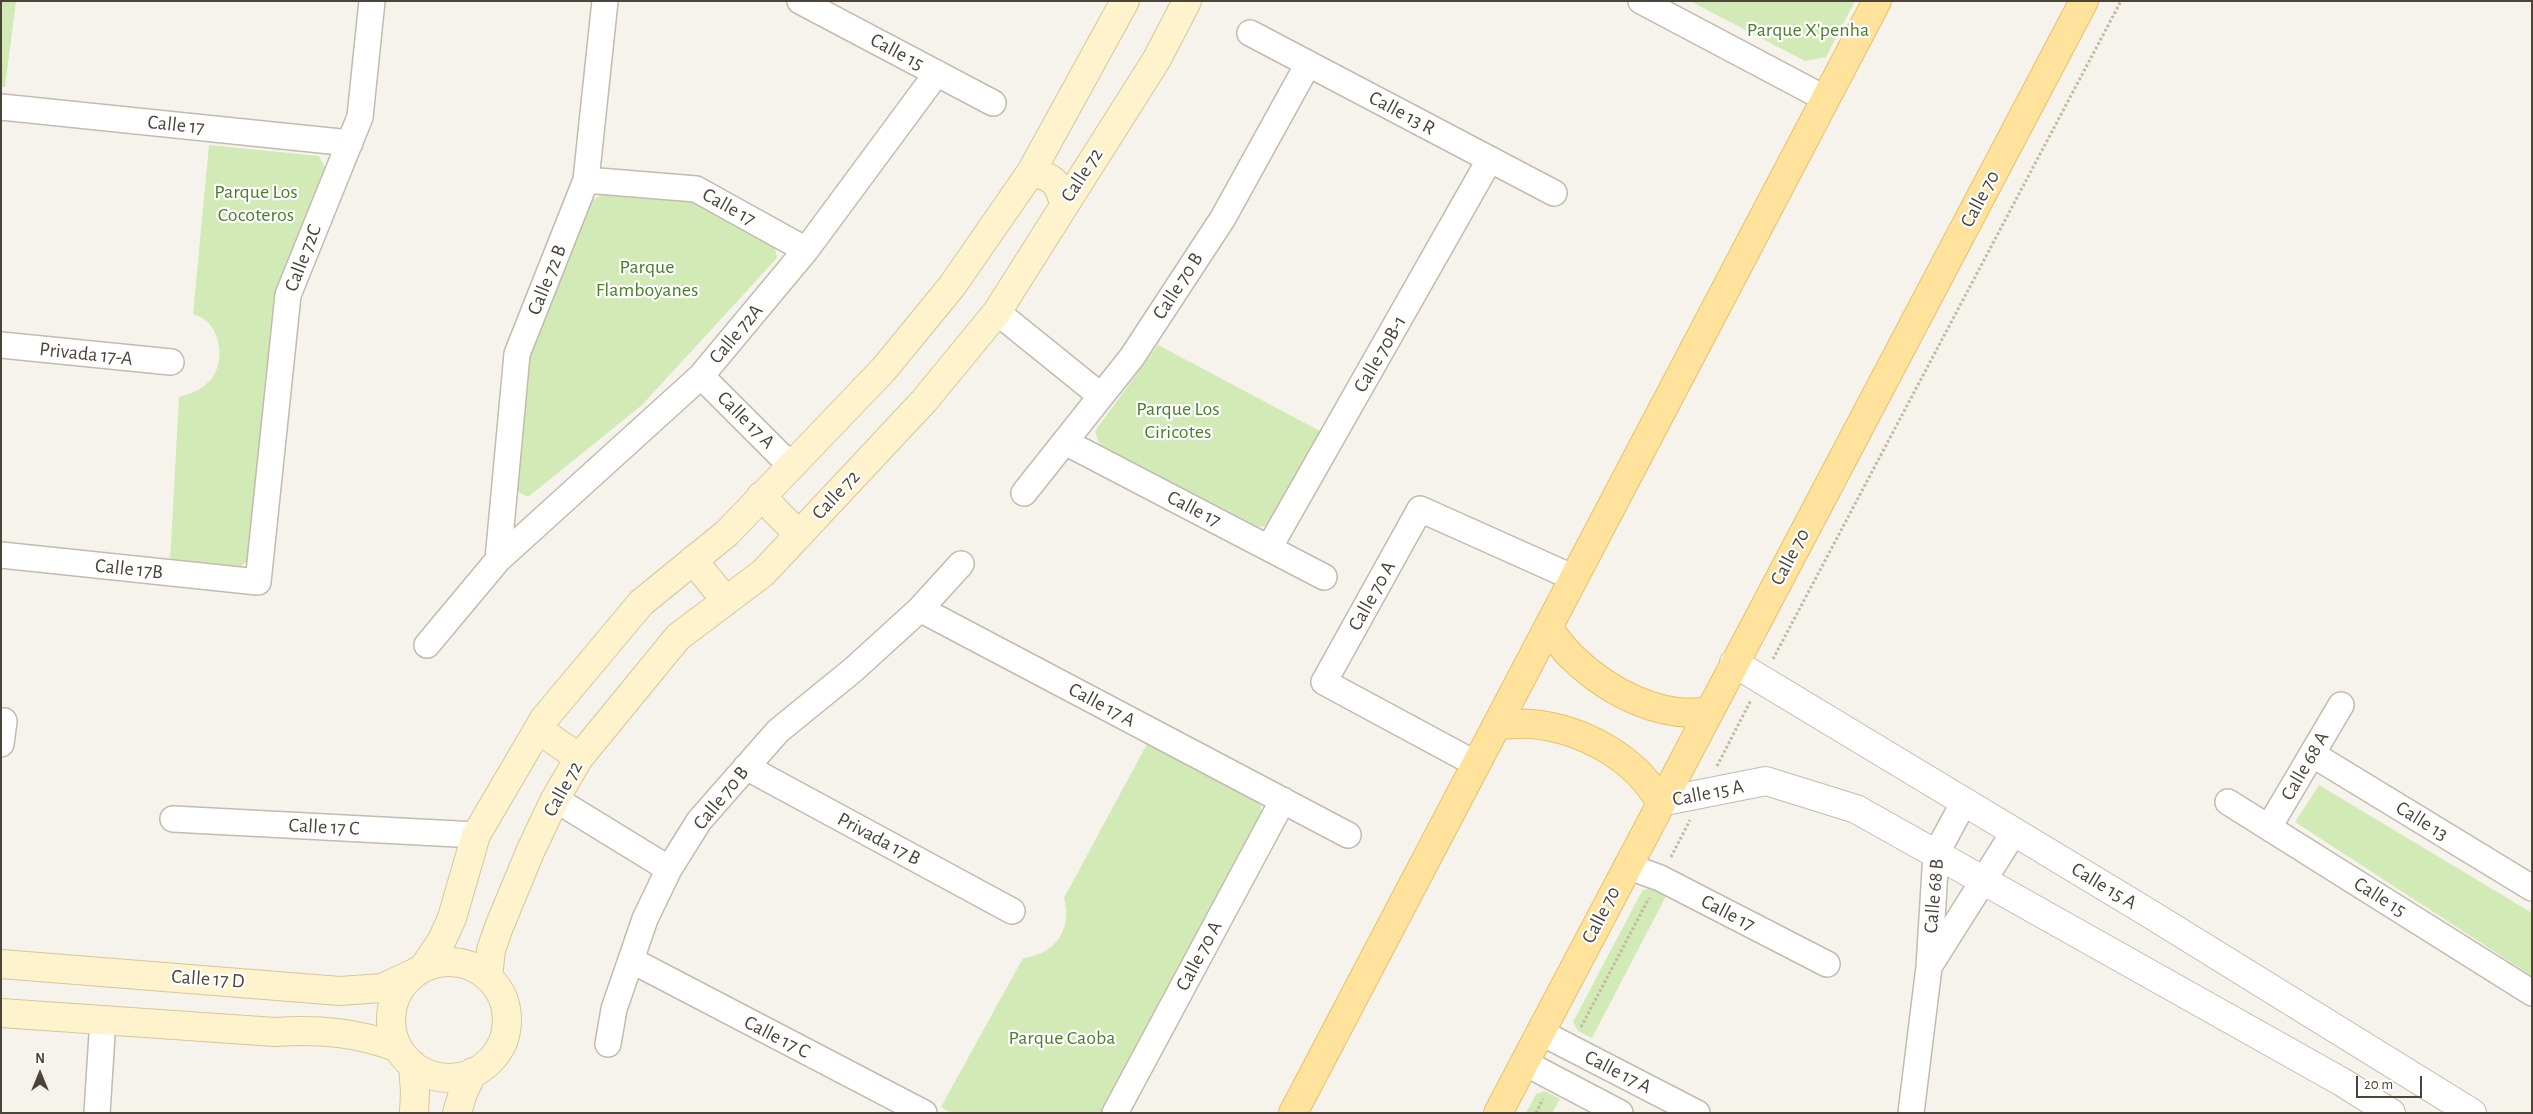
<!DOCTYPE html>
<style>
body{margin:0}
#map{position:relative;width:2533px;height:1114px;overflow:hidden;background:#f6f3ec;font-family:"Alegreya Sans",sans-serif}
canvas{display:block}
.frame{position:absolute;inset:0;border:2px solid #4b4439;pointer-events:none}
.north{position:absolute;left:15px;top:1049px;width:50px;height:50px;-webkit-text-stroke:4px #fff;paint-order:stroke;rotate:0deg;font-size:14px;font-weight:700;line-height:20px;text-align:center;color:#4b4439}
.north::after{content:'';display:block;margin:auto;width:18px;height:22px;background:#4b4439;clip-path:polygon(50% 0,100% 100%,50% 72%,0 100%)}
.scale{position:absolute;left:2356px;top:1076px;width:66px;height:22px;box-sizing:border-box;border:2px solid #4b4439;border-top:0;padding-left:6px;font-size:15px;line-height:18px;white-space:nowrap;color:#4b4439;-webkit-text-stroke:4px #fff;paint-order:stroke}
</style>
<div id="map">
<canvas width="2533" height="1114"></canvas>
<div class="frame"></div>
<div class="north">N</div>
<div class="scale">20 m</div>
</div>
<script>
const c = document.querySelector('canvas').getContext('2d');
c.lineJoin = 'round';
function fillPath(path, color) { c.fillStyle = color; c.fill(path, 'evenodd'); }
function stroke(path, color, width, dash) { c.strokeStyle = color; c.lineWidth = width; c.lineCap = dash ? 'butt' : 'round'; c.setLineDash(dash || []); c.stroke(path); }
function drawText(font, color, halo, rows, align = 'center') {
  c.font = font + ' "Alegreya Sans",sans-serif'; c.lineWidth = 4.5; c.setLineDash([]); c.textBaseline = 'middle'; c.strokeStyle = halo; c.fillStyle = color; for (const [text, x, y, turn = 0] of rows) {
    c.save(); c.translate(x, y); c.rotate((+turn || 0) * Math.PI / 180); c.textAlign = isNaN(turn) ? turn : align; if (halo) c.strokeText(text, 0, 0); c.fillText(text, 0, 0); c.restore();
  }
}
fillPath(new Path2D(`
 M1,1H16L5,87H1Z
 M1690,1H1855L1826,57L1805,61Z
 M209,145L319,156L326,169L277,290L247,561L236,570L170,563L179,397C192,394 203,389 212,378C227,358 219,320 193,314Z
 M605,192L695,201L774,244L777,258L642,405L528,497L515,490L529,354L590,202Z
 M1158,345L1320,431L1273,524L1259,527L1100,445L1095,431Z
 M1148,742L1259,801L1263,815L1105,1113H951L941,1107L1023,958C1054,955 1073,930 1064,898Z
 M2319,785L2532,913V976L2295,822Z
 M1651,887L1666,896L1592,1038L1578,1031L1573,1022L1642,891Z
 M1545,1091L1560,1099L1552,1113H1526L1536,1094Z`), '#d2eab5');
const minor = new Path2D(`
 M800,1L993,103
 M1641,1L1826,99
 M1250,33L1554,193
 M1,107L350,143
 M586,180L696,189L806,250
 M997,312L1101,396
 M1,345L171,362
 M701,376L790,465
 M1065,442L1324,577
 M1024,493L1132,357L1223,218L1308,64
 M1269,548L1490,159
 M1,555L258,582L288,295L360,117L372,1
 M498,560L517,354L586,180L605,1
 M920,609L1348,835
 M427,645L498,560L701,376L806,250L937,73
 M1,744L4,721
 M2312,754L2532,888
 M1476,764L1324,682L1420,509L1574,578
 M746,767L1012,911
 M555,799L669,869
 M2228,802L2532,993
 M173,819L476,835
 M2269,827L2341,705
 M1627,866L1660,878L1827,964
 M631,960L924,1113
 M1930,965L2014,832
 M1540,1032L1697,1113
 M608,1044L614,1009L645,919L669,869L699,821L778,731L853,670L920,609L961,564
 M1525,1063L1620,1113
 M97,1113L103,1019
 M1115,1113L1283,800
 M1911,1113L1929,967L1936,854L1964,802`);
const tertiary = new Path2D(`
 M1734,663L2147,912L2472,1113
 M1660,802L1766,781L1856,809L2342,1082L2391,1113`);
const secondary = new Path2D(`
 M1031,172C1054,177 1058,182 1064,204
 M761,496L799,535
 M693,560L726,601
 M538,729L579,758
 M391 1020a58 58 0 1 1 116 0a58 58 0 1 1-116 0Z
 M1,964L340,991L382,988L412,974
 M424,967L442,940L452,918L476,835L544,719L641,603L727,533L884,369L952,286L1031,172L1125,1
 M488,977L491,950L499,927L530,852L555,799L579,758L678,637L763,573L924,401L997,312L1157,59L1187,1
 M1,1013L275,1032C318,1029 357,1032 398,1048
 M413,1065L415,1092L414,1113
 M457,1113L463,1093L473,1072`);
const primary = new Path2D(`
 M1548,629C1556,638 1564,650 1573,658C1607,691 1661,720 1709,711
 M1497,725C1509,725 1521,723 1532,724C1583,729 1636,758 1660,802
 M1293,1113L1877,1
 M1498,1113L2084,1`);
stroke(minor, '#c2bbae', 28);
stroke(tertiary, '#c2bbae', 30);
stroke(secondary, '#d6c79b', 30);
stroke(primary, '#e6c16a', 30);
stroke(new Path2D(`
 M1773,659L2121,1
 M1717,766L1751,700
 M1671,857L1690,820
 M1581,1027L1649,898
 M1536,1113L1543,1099`), '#c4b79f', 3, [2.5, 2.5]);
stroke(minor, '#fff', 25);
stroke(tertiary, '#fff', 28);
stroke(secondary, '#fff3cd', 28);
stroke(primary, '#ffe39c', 28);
drawText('20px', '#4a7f2a', '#fff', [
 ["Parque X'penha",1808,30],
 ["Parque Los",256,192],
 ["Cocoteros",256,215],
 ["Parque",647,267],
 ["Flamboyanes",647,290],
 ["Parque Los",1178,409],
 ["Ciricotes",1178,432],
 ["Parque Caoba",1062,1038]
]);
drawText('20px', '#4b4439', '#fff', [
 ["Calle 15",897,52,28],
 ["Calle 13 R",1402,113,28],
 ["Calle 17",176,125,6],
 ["Calle 72",1082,175,-57],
 ["Calle 70",1980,199,-62],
 ["Calle 17",729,207,29],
 ["Calle 72C",303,258,-69],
 ["Calle 72 B",547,280,-68],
 ["Calle 70 B",1178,286,-57],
 ["Calle 72A",736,334,-50],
 ["Privada 17-A",86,354,6],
 ["Calle 70B-1",1380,354,-60],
 ["Calle 17 A",746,420,45],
 ["Calle 72",836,495,-47],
 ["Calle 17",1194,509,27],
 ["Calle 70",1790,557,-62],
 ["Calle 17B",129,569,6],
 ["Calle 70 A",1372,596,-61],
 ["Calle 17 A",1102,705,28],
 ["Calle 68 A",2305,766,-60],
 ["Calle 72",563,789,-61],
 ["Calle 15 A",1708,793,-11],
 ["Calle 70 B",721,798,-51],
 ["Calle 13",2422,821,32],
 ["Calle 17 C",324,827,3],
 ["Privada 17 B",879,839,28],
 ["Calle 15 A",2104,886,31],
 ["Calle 68 B",1934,896,-85],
 ["Calle 15",2380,897,32],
 ["Calle 17",1728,913,27],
 ["Calle 70",1601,915,-63],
 ["Calle 70 A",1199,956,-62],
 ["Calle 17 D",208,979,4],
 ["Calle 17 C",777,1037,27],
 ["Calle 17 A",1618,1072,27]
]);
</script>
